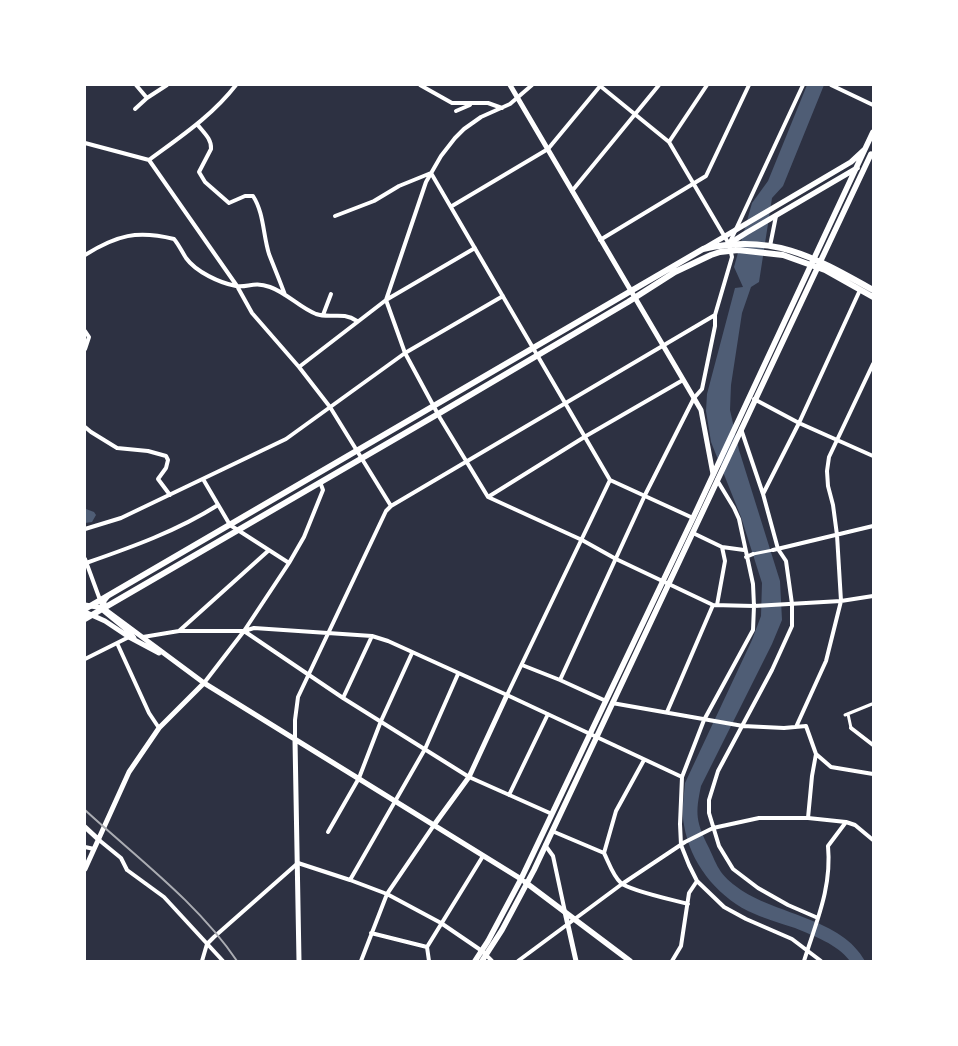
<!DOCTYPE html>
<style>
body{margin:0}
#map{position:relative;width:958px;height:1046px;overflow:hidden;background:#2d3142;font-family:Inter,sans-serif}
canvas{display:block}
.frame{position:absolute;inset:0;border:86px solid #fff;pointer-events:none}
</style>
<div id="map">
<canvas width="958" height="1046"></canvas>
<div class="frame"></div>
</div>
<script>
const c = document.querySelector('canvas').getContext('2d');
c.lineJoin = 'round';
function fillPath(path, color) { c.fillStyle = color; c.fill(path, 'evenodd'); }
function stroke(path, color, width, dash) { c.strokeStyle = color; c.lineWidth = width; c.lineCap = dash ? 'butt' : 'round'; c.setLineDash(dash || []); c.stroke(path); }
fillPath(new Path2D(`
 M807,85H824L783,186L772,198L759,282L751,287L742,313L731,385L730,410L739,450L780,581L782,620L772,644L701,786C695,814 696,822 709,848C713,856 716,865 721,872C726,879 734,885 741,890C779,915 842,919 865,961H850C837,944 814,936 795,928C779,923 763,918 748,911C715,894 690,862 684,825C681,811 684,797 685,783L752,640L761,616L762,583L741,517L711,442L706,411L707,394L735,288L743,287L734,267L752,203L768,181Z
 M86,509L94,512L96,515L92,522L85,523Z`), '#4f5d75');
stroke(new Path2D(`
 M753,554L773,550
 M848,714L851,728
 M845,715L872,704`), '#fff', 3);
stroke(new Path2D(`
 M136,85L147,98
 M420,85L452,103H488L502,108
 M532,85L510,104L481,117L464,129L455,138L441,156L426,182L386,300L405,353L440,418L488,497L582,540L616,559L713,605L754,606L841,601L873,596
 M831,85L873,105
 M135,109L147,98L167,85
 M456,111L470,105
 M197,124C203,132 212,139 211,149L199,172L205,182L229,203L245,196H253C264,213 263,235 269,254C274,267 280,281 285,295
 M669,142L707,85
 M85,143L149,160L237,286L252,313L299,367L330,407L391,506
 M149,160C180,137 212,116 236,85
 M431,173L610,480L693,518
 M572,191L659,85
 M452,206L548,149L601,85
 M335,216L374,201L399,186L431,173
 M600,240L706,176L749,85
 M730,242L803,85
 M770,246L776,216
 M85,255C117,235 137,230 174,239C179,245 182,252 186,258C196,272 220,283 236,286C248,288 253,281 270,287C287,293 300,308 316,314C331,319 342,311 357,321
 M323,315L331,294
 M85,331L89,337L85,349
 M299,367L386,300L475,248
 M754,399L799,423L873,456
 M85,427L91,432L117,448L148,451L166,456L168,460L166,468L158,479L170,495
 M741,429L763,494L778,549L786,561L792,604V626L772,670L718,771L709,800V813L719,846L733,869L758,888L788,905L818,918
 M203,479L230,525L289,563
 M717,480L734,508L739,519L753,584L754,606L753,630L704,720L682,777L680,824L681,845L689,865L697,881L724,907L746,919L792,939L821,961
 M763,494L799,423L860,290
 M488,497L586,436L683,380
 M85,529L121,518L286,439L405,353L503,296
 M693,533L722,547
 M773,550L873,526
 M746,557L753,554
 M85,559L103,608
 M86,563C132,547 177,531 218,505
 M717,605L725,561L722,547L744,550
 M179,631L268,551
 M244,631L254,628L372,636L388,641L507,695L682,777
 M244,631L343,698L469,777L552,814
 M244,631L289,563L304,537L323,490L320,482
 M129,637L117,643L149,713L159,728
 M143,637L179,631H244L204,683
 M85,659L117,643
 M522,665L560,680L606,701
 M560,680L645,495L694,398L702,389L715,326V315L732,257L729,244L669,142L599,85
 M507,695L610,480
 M343,698L372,636
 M612,703L743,726L784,728L806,726L816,754L831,767L873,774
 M667,712L713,605
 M796,727L826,661L841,601L837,535L833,505L828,486L827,471L829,457L873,364
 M851,728L873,745
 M295,740V720L298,697L386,511L391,506L715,315
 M509,795L548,714
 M808,818L812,776L816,754
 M552,831L604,853C609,863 613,876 621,883C630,891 674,900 688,904
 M328,832L359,778L381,721L412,653
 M99,840L121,858L127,870L164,897L223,961
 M545,845L553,856L565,912
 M85,847L94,849
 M604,853L616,811L644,760
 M350,880L425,749L458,674
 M371,933L427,947
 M202,961L207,944L214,937L298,863L350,880L387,894L441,923L482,951L492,961
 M361,961L387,894L434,825
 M429,961L427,947L483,856
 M518,961L622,884L685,842L713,828L759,818H808L846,822L855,825L873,840
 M672,961L681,946L689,893L697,881
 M804,961C816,922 832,888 828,846L846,822`), '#fff', 4);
stroke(new Path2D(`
 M510,85L701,410L713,474
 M108,596L104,601V611L126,629L134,638
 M85,605L103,608L204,683L521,879
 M85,612L105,621L129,637L159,653
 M295,740L299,961
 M434,825L469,777L507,695
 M85,827L99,840
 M85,869L129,772L159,728L204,683
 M565,912L576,961`), '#fff', 5);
stroke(new Path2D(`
 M727,245L746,233L857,168
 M705,248L851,162L865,149L873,132
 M525,882L630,961
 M475,961L488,941L521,879L590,734L693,518L865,149
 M482,961L502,930L534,870L871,154`), '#fff', 5.5);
stroke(new Path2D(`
 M85,609L703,249C773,233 814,257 873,290
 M85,619L438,414L628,302L675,272L711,255L720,252L738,250L783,255L825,270L873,297`), '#fff', 6);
stroke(new Path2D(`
 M85,810C137,858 197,902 237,961`), '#abadb3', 2);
</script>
